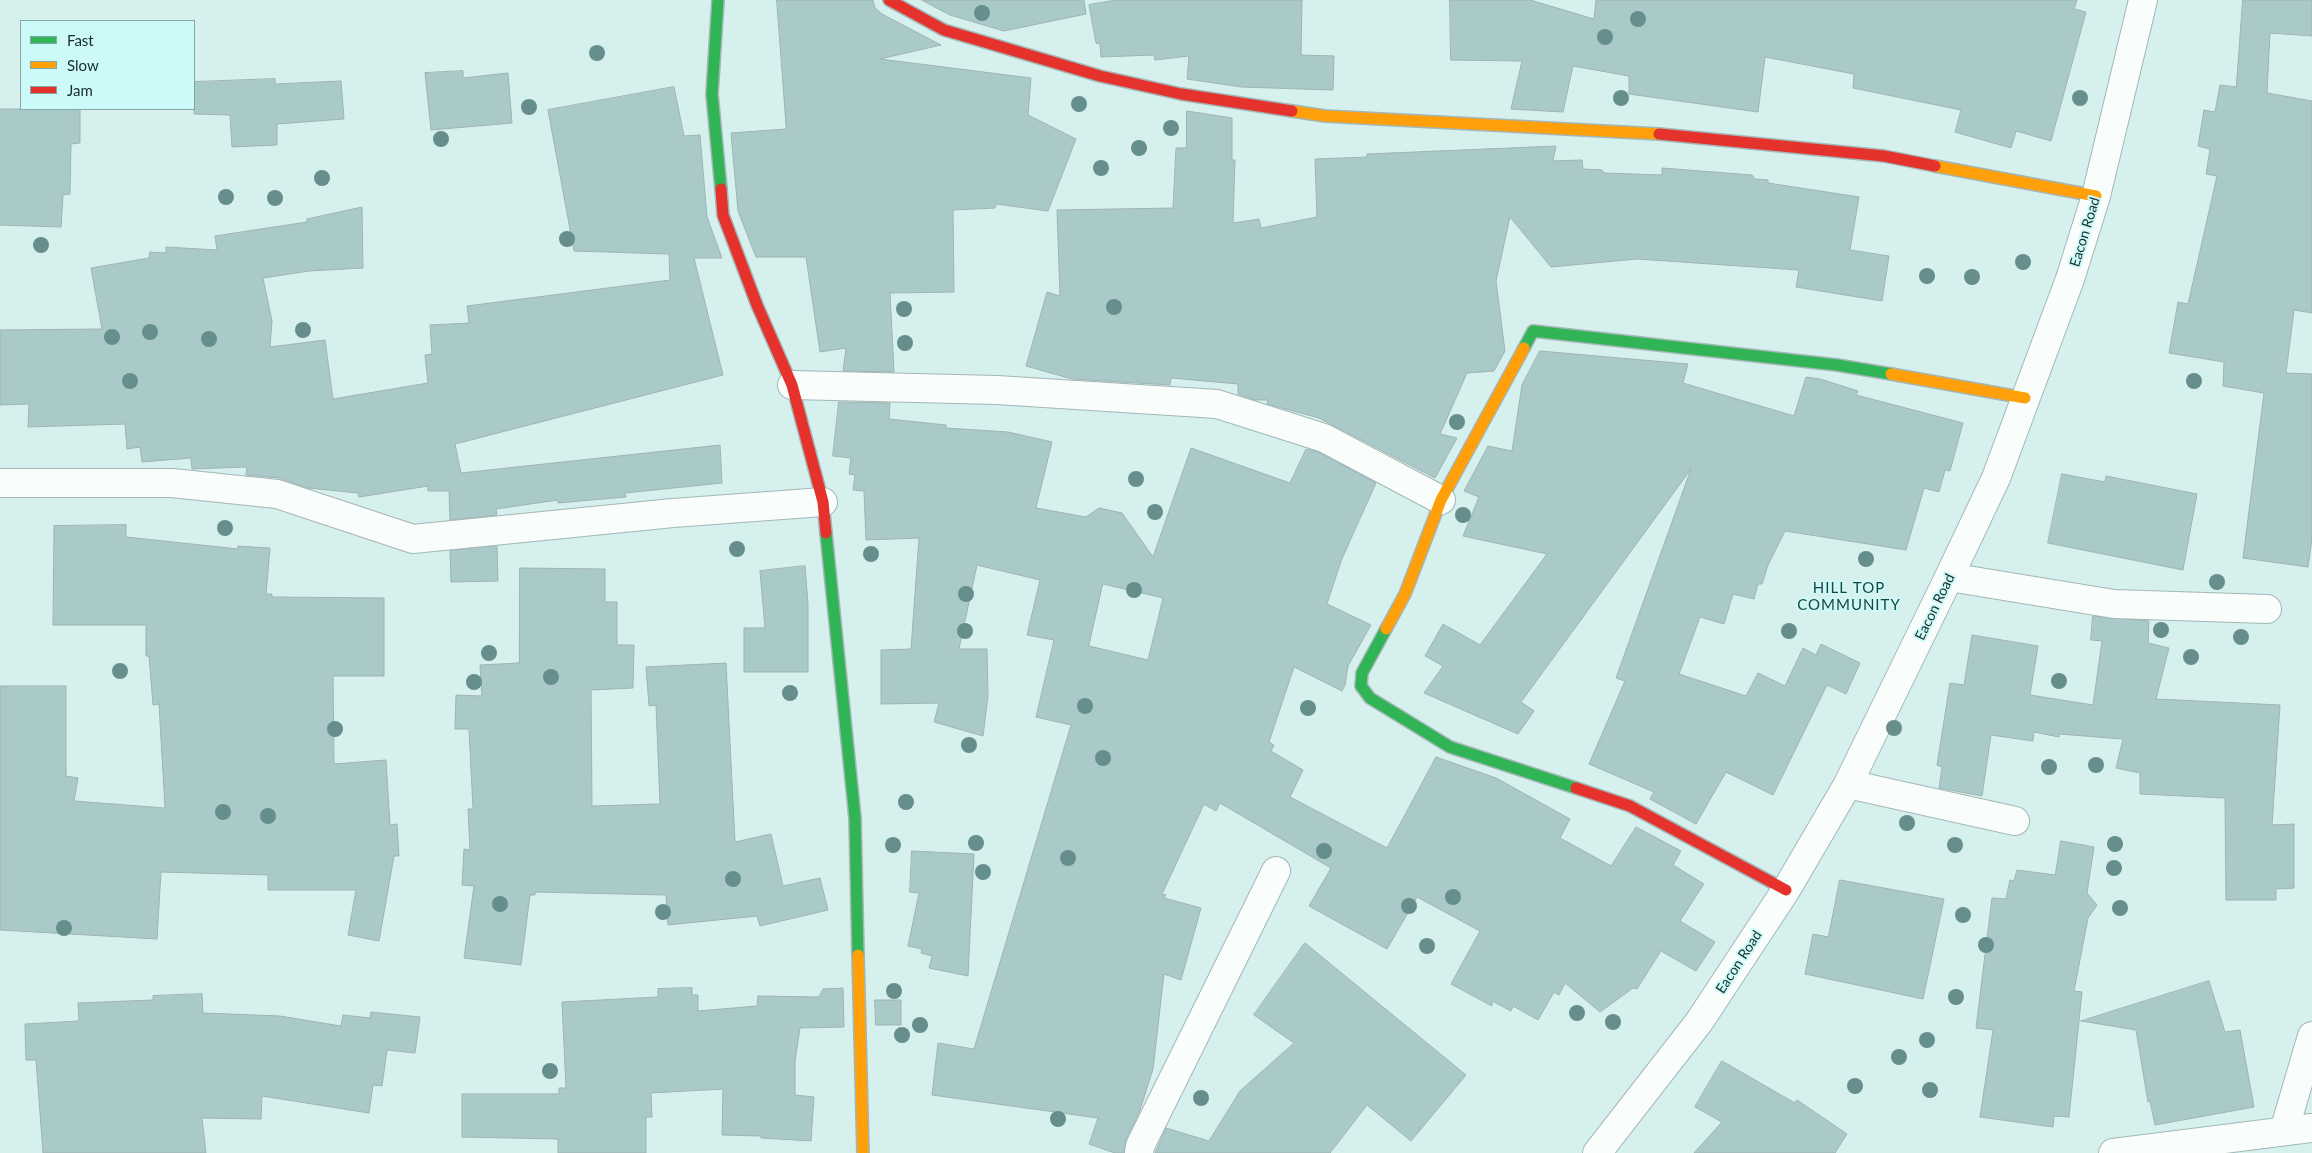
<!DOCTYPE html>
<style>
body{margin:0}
#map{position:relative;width:2312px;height:1153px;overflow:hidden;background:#d6f0ee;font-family:Lato,sans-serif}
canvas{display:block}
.legend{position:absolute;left:20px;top:20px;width:175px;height:90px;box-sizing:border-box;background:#ccfaf8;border:1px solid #84a7a6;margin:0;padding:6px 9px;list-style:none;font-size:15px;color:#192b2b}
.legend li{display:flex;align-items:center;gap:10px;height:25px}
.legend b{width:25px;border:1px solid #84a7a6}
</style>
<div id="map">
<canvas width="2312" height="1153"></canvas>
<ul class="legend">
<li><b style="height:6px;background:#30b455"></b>Fast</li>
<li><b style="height:6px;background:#ff9f0a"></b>Slow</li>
<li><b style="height:6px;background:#e5322d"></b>Jam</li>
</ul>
</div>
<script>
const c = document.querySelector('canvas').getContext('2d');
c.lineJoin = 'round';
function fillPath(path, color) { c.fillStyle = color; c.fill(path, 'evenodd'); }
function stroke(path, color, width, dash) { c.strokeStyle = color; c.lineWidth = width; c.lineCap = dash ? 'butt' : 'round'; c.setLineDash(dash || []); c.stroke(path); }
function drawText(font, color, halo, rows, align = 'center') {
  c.font = font + ' Lato,sans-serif'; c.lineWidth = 4; c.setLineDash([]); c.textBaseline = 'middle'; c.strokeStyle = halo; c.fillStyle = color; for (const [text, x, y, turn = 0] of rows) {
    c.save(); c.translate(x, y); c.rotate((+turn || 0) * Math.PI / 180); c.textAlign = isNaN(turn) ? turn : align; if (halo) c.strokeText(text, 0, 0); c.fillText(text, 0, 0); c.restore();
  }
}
const building = new Path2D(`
 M777,0H873L875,8L882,14L941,45L880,59L1031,78L1028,115L1076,139L1048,211L996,204L995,208L953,210L954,292L890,293L894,372L843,371L846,348L820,352L806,257H756L738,211L731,133L786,129Z
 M922,0H1084L1086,14L1004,31L950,15Z
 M1117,0H1302L1301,55L1334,56L1333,90L1241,87L1187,79L1189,56L1155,60L1154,55L1101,57L1100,44L1096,43L1089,5Z
 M1450,0H1530L1594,19L1596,0H2077L2074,9L2086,12L2051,141L2016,131L2011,148L1955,132L1961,110L1853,88L1854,74L1765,57L1758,112L1629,94V76L1573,66L1563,112L1511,109L1522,61L1451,60Z
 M2243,0H2312V36L2270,33L2267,93L2312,101V313L2294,310L2286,373L2312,374V539L2308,567L2243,558L2264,393L2223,386L2224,362L2169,353L2178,302L2188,304L2217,176L2206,174L2210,149L2198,146L2204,110L2215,112L2220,85L2236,87Z
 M463,71V78L508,73L512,123L431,130L425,73Z
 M275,79V84L341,81L344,119L277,124V145L232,147L230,115L194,114V82Z
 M674,87L684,136L700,135L707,217L722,258H694L723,375L455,444L461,473L720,445L722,483L625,493L626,497L558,503V500L496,509L497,515L450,520L449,491H428V486L359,497L358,493L308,488L279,478L246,475L247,467L192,469L191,458L142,462L140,447L127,449L125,424L28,427L29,404L0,405V330L102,329L91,268L149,258L150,252L166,253V247L217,250L215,236L307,222V219L362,207L363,268L309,271L263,278L272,321L270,347L325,340L333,399L428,383L425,355L432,354L430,325L469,323L467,306L670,280L669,254L574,251L548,110Z
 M0,109H80V143L71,144L70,194L63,195L61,227L0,225Z
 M1187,111L1232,118V160H1235L1233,223L1259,219L1261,228L1317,217L1315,159L1367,157V154L1556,146L1553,161L1582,160L1583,169L1602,170L1604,173L1662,175V168L1752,175L1755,179L1768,180V183L1859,197L1850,250L1889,256L1882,301L1796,287L1799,270L1637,259L1551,267L1510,217L1496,281L1505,351L1494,371L1467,373L1440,434L1457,438L1435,478L1319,418L1267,404L1268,400H1255L1238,394V384L1171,378L1170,385L1072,379L1026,366L1047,292L1060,296L1057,210L1173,208L1176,148H1186Z
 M1540,351L1688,364L1683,383L1794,416L1806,377L1820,379L1858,391L1856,395L1963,423L1950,471L1945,470L1939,492L1924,488L1906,550L1785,531L1768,565L1762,584H1758L1754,599L1733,594L1724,624L1700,617L1679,674L1746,696L1758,673L1785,686L1803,648L1816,655L1821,644L1860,663L1846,694L1827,685L1773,795L1726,772L1696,824L1650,799L1654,792L1589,764L1625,681L1616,678L1691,469L1521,702L1534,711L1518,734L1424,693L1443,666L1425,656L1443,624L1480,645L1547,554L1463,536L1479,497L1464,491L1488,446L1512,451L1522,385Z
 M839,402L890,403L889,419L946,425V428L1008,432L1052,442L1036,508L1086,517L1099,508L1122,513L1153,557L1191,448L1290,483L1306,449L1318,452L1376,483L1341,561L1327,604L1371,625L1348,666L1345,685L1342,691L1294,667L1269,742L1274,745L1271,751L1303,770L1290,797L1387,848L1436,757L1496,778L1570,819L1560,838L1611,866L1636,827L1681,851L1673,865L1704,884L1680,921L1715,942L1696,971L1661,951L1637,989L1633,988L1600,1012L1565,983L1559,995L1554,992L1538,1020L1513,1006L1511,1011L1492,1001V1006L1451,984L1480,931L1417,897L1387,949L1309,906L1331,868L1220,803L1216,811L1204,804L1162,894L1166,895L1164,898L1201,908L1181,980L1164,974L1153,1069L1139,1113L1126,1139L1124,1153H1115L1089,1144L1098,1118L932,1095L938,1043L974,1049L1071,725L1036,717L1054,640L1027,635L1040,580L977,565L959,649H987L988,696L983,736L934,722L939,703L881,704V650L911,649L919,538L866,540L864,491L853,490L855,475L849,474L851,458L833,456ZM1103,584L1163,598L1148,660L1089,646Z
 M2062,474L2105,482L2106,476L2197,494L2183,570L2048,543Z
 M126,525V537L238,549V546L270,548L266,594H272V597L384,598V676H333L334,764L386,760L390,825L397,824L399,856H394L379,941L348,935L356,890H268V875L161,872L157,939L0,930V686H66V776L78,778L74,801L165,808L159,704L153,705L149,656H146V625H53L54,526Z
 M497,546L498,581L451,582L450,551Z
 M805,566L808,604V672H744V628H765L760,571Z
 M520,568L605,569V602H617V645H634L633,688L591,690L592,806L660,804L656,705L649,706L646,667L726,663L735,842L771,834L783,886L820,878L828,910L760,926L757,916L668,925L666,895L535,892V895H530L521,965L464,958L474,886L462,885L464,849L470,850L468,809H473L469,729H455L456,695L482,696L480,665L519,663Z
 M2093,616L2149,621L2148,643L2169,648L2156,699L2280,705L2272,825L2294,824V888L2276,889V900H2226L2225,798L2140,794V773L2116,768L2123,739L2059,734V737L2034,732L2033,741L1991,735L1982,796L1939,788L1942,767L1937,765L1950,683L1964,685L1972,635L2038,646L2030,695L2093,705L2102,641L2091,640Z
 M2061,841L2094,847L2087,893L2097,905L2088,918L2074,991L2082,992L2069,1117L2054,1116L2053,1127L1980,1117L1993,1030L1976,1028L1992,898L2006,899L2010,880L2014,881L2017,870L2055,875Z
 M912,851L974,854L968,976L929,968L932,956L921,953L922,949L908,946L919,893L910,892Z
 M1840,880L1944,899L1923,999L1805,974L1813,934L1828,937Z
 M1305,943L1466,1075L1411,1141L1367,1105L1330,1153H1155L1166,1128L1209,1141L1240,1091L1294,1043L1254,1015Z
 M2209,981L2225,1032L2240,1030L2254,1107L2155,1125L2150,1101L2148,1102L2136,1030L2081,1021Z
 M692,988V995H698V1011L757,1006L758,996L819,997L823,989L843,988L844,1027L800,1028L795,1061V1095L814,1097L811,1141L761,1138V1136L722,1135L723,1089L651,1093L652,1117H646V1153H558V1139L462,1137V1094H559V1088H566L562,1002L658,997V989Z
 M202,994L203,1013L280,1016L341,1026L343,1015L370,1018L371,1012L420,1017L415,1053L387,1050L382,1086L373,1085L369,1113L262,1096L261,1119L202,1118L206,1153H43L36,1060H26L25,1024L79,1021L78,1003L153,1000V996Z
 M875,1000H901V1025H876Z
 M1722,1061L1795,1103L1797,1100L1847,1134L1835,1153H1694L1722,1122L1695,1107Z`);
fillPath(building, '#aacac9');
stroke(building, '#9fb3b2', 1);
const street = new Path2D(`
 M792,385L997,390L1217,404L1324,438L1441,500
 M0,483H172L277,494L413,539L673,513L823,502
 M1949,577L2114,604L2267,609
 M1848,784L2015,821
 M2284,1131L2312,1036
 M1139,1153L1140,1146L1276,871
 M1597,1153L1699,1022L1786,890L1848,784L1949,577L1996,478L2070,279L2096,196L2143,0
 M2113,1153L2312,1128`);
const fast = new Path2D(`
 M718,0L712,94L721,189
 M1524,348L1533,331L1837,365L1891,374
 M826,533L855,818L858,955
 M1386,629L1362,673L1361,686L1370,698L1450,747L1576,788`);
const slow = new Path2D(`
 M1292,111L1325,116L1659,134
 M1935,166L2096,196
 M1891,374L2025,398
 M1386,629L1405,594L1441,500L1524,348
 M858,955L863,1153`);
const jam = new Path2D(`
 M889,0L944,30L1100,76L1181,94L1292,111
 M1659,134L1884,156L1935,166
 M721,189L723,215L757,305L792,385L823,502L826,533
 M1576,788L1630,806L1786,890`);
stroke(street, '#a3b7b6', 30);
stroke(fast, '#a3b7b6', 14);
stroke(slow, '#a3b7b6', 14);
stroke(jam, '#a3b7b6', 14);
stroke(street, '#f9fdfc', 28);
stroke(fast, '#30b455', 11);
stroke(slow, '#ff9f0a', 11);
stroke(jam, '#e5322d', 11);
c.fillStyle = '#668e8c';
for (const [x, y] of [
 [982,13],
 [1638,19],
 [1605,37],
 [597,53],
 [1621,98],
 [2080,98],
 [1079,104],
 [529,107],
 [1171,128],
 [441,139],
 [1139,148],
 [1101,168],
 [322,178],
 [226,197],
 [275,198],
 [567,239],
 [41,245],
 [2023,262],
 [1927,276],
 [1972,277],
 [1114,307],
 [904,309],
 [303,330],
 [150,332],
 [112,337],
 [209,339],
 [905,343],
 [130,381],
 [2194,381],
 [1457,422],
 [1136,479],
 [1155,512],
 [1463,515],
 [225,528],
 [737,549],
 [871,554],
 [1866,559],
 [2217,582],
 [1134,590],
 [966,594],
 [2161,630],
 [965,631],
 [1789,631],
 [2241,637],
 [489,653],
 [2191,657],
 [120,671],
 [551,677],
 [2059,681],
 [474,682],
 [790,693],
 [1085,706],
 [1308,708],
 [1894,728],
 [335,729],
 [969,745],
 [1103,758],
 [2096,765],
 [2049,767],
 [906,802],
 [223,812],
 [268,816],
 [1907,823],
 [976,843],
 [2115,844],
 [893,845],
 [1955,845],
 [1324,851],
 [1068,858],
 [2114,868],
 [983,872],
 [733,879],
 [1453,897],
 [500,904],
 [1409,906],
 [2120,908],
 [663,912],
 [1963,915],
 [64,928],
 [1986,945],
 [1427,946],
 [894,991],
 [1956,997],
 [1577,1013],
 [1613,1022],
 [920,1025],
 [902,1035],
 [1927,1040],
 [1899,1057],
 [550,1071],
 [1855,1086],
 [1930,1090],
 [1201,1098],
 [1058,1119]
]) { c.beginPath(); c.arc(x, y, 8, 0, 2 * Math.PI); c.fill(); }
drawText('14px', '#192b2b', '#ccfaf8', [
 ["Eacon Road",2085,232,-73],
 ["Eacon Road",1935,607,-64],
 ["Eacon Road",1739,962,-57]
]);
c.letterSpacing = '1px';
drawText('15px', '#184442', '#ccfaf8', [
 ["HILL TOP",1849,588],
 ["COMMUNITY",1849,605]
]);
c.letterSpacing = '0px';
</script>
